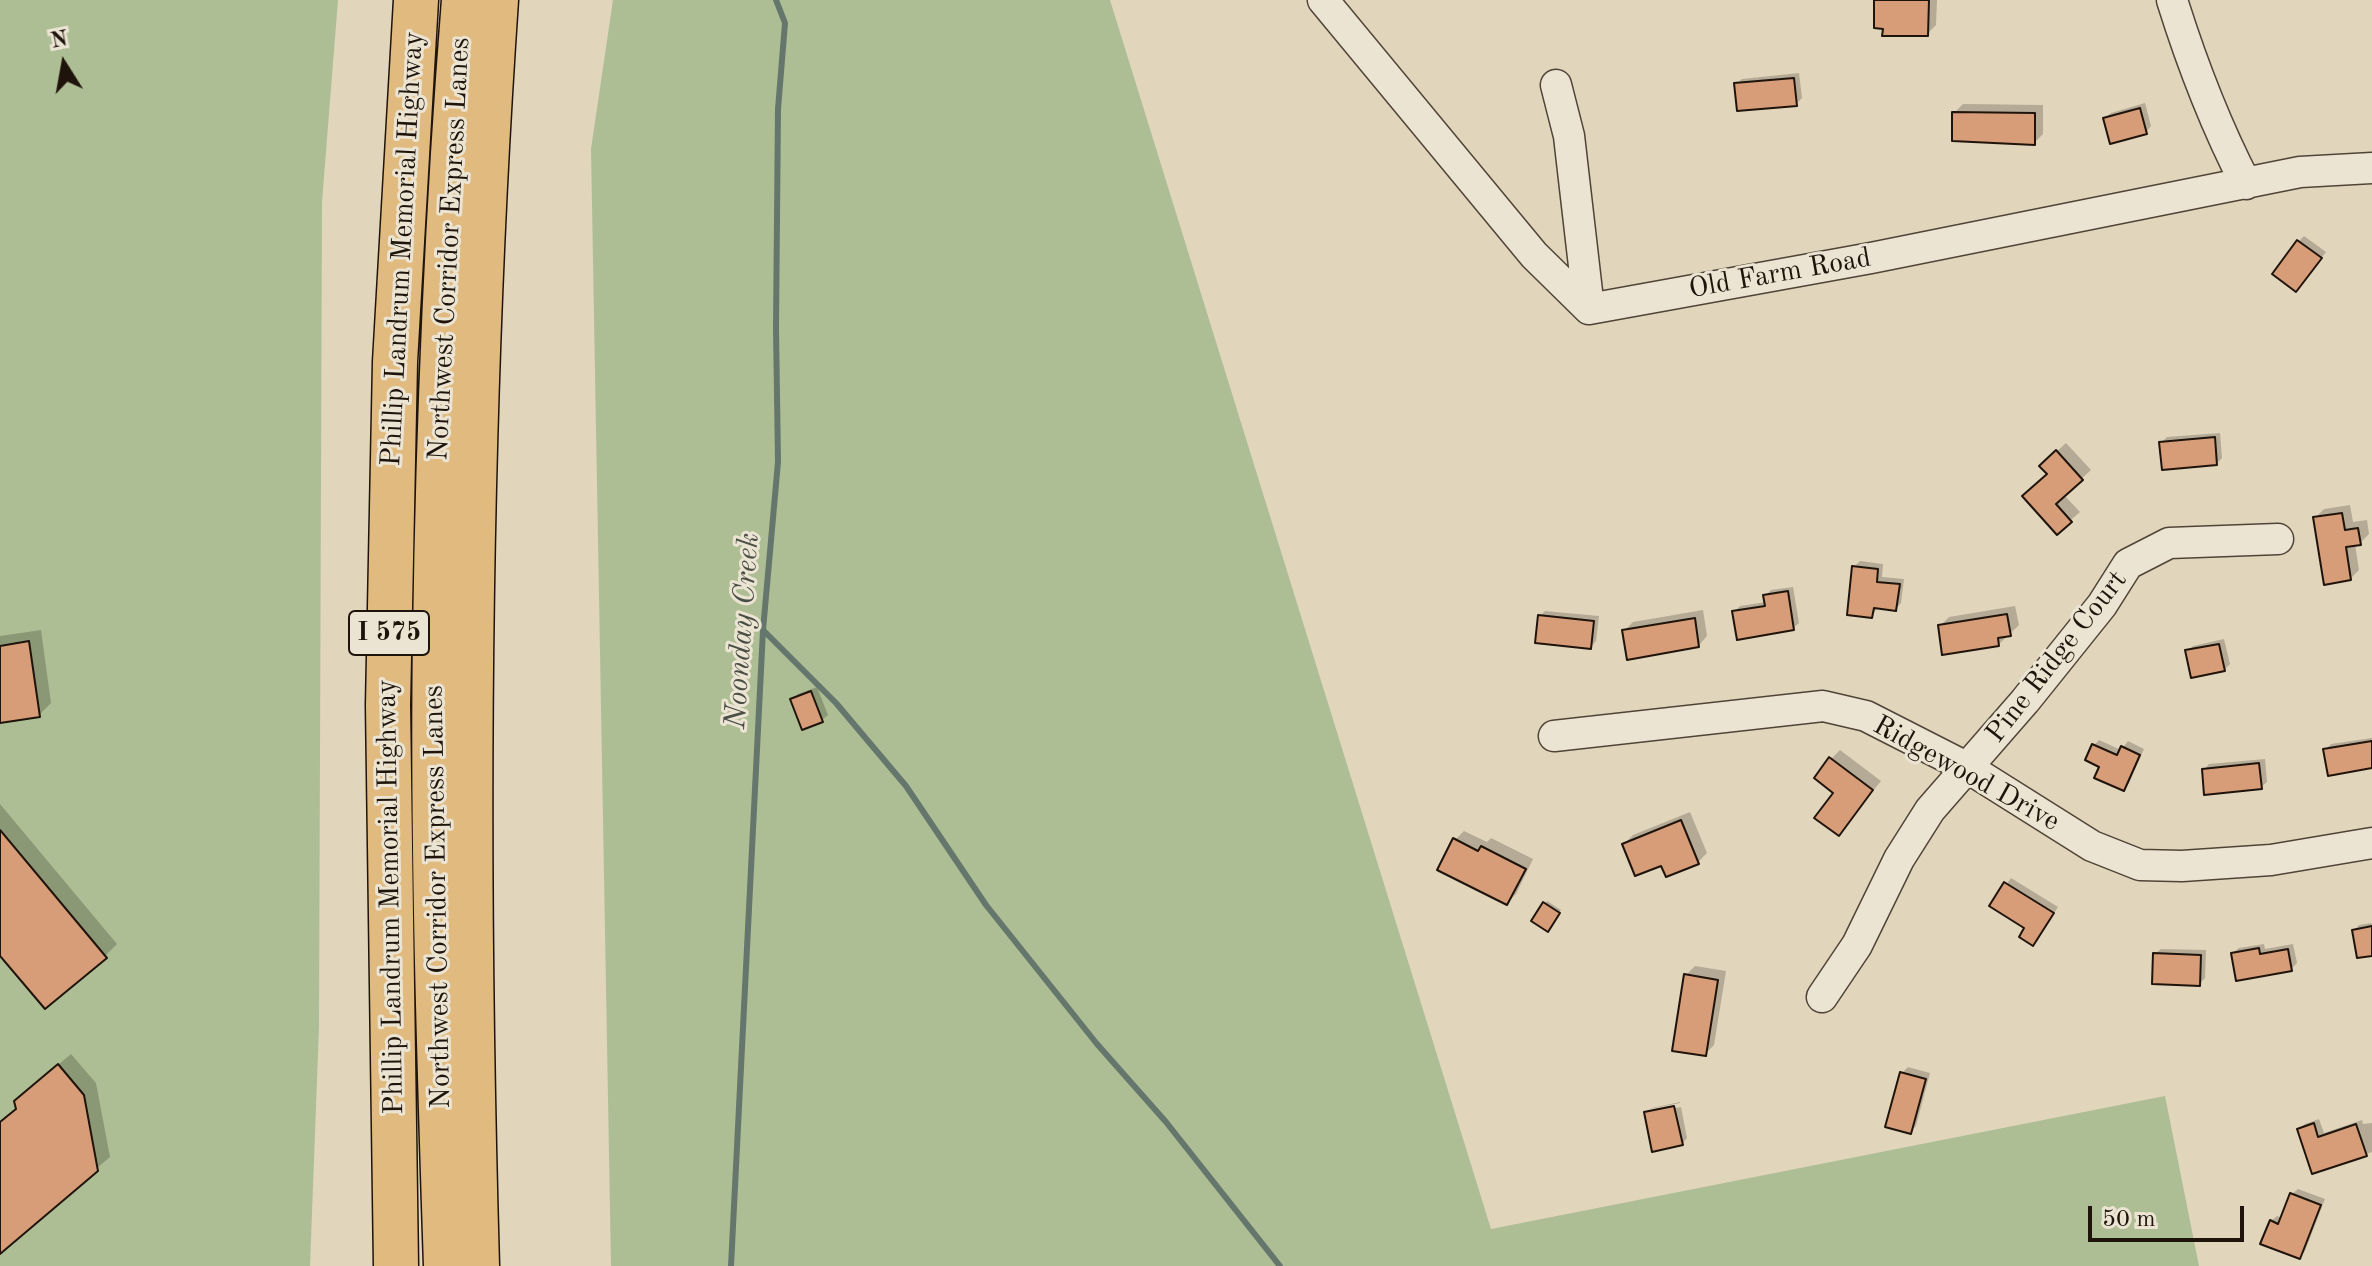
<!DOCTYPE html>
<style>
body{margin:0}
#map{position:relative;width:2372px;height:1266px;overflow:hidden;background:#e1d5bb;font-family:"Old Standard TT",serif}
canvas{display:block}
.north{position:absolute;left:24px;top:24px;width:80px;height:80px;-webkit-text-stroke:6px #ece4d3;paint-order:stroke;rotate:349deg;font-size:22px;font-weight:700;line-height:32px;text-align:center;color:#1f140b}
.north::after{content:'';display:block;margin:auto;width:28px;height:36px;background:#1f140b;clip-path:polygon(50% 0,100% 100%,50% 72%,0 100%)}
.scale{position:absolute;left:2088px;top:1206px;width:156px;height:36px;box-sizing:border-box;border:4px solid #1f140b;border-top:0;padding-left:10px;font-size:24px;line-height:28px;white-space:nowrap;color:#1f140b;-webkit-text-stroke:6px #ece4d3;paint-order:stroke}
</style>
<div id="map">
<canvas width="2372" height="1266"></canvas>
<div class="north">N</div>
<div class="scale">50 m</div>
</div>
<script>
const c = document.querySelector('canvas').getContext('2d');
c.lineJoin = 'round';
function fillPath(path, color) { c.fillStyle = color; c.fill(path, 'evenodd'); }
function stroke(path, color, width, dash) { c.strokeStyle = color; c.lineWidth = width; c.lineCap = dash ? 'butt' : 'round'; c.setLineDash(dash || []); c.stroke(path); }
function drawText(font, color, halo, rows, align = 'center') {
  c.font = font + ' "Old Standard TT",serif'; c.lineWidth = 6; c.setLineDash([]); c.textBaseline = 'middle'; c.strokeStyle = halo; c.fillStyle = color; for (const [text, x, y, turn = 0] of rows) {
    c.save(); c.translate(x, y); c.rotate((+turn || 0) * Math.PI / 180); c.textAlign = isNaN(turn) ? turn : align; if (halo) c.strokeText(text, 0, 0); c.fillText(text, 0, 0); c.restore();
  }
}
fillPath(new Path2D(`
 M0,0H338L322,202L319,1027L310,1266H0Z
 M613,0H1110L1491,1229L2165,1096L2199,1266H611L591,149Z`), '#aebe94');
fillPath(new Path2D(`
 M1876,0H1937L1936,25L1927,34Z
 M1799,73L1802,98L1796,104L1736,84L1742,79Z
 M2145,103L2151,126L2146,132L2105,118L2111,113Z
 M1963,104L2043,105V134L2034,143L1954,113Z
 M2304,236L2326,252L2302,284L2299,241Z
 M2220,433L2222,458L2217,463L2161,443L2167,437Z
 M2066,443L2091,470L2064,495L2080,512L2057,532L2049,474L2051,457Z
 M2350,505L2353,522L2367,520L2369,534L2360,543L2355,544L2359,570L2350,579L2315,518L2324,509Z
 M1860,561L1883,564L1882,577L1904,579L1901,603L1896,609L1878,606L1872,616L1854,567Z
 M1793,587L1799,623L1793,628L1734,612L1740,606L1766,602L1765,596L1771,590Z
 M2015,606L2019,625L1998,645L1940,626L1949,617Z
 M1703,610L1707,636L1699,645L1624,631L1633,622Z
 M1545,611L1599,616L1596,641L1591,647L1540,616Z
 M41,630L51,703L39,715L0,721V636Z
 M2224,639L2230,664L2224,670L2188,651L2193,646Z
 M817,687L828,715L822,720L792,700L798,694Z
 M2372,738V766L2325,750L2331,744Z
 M2099,740L2121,750L2128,741L2144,749L2129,783L2123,789L2102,766L2094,745Z
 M1840,750L1881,781L1839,833L1831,759Z
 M2265,759L2267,782L2261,787L2204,770L2209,764Z
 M0,804L117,944L105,956L0,953Z
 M1690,812L1707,853L1698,862L1662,863L1624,844L1633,835Z
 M1464,831L1487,842L1491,838L1533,859L1516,894L1507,903L1455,840Z
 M2011,878L2058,907L2038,938L2027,928L1992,905Z
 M1547,901L1561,910L1550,927L1534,920Z
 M2372,923V954L2354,931L2359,925Z
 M2264,944L2265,949L2293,944L2297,963L2291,969L2233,953L2239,948Z
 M2161,949L2206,950L2205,978L2199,984L2155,954Z
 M1695,966L1726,971L1714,1045L1705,1054L1686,975Z
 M71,1054L96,1083L110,1157L0,1251V1121L17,1107L29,1089Z
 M1908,1067L1930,1073L1916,1126L1910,1132L1902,1073Z
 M1680,1102V1103L1650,1109L1652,1108Z
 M1681,1107L1687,1138L1682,1144L1646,1113L1650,1109V1113Z
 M2319,1119L2324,1133L2362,1120L2363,1124L2372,1123V1152L2314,1172L2299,1129L2305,1124Z
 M2298,1189L2325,1199L2305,1251L2299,1257L2271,1221L2277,1216L2283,1218L2292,1194Z`), '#0003');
stroke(new Path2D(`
 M763,630L836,703L906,786L986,905L1097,1044L1166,1122L1280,1266
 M731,1266L763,630L778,462L776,328L778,109L785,23L776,0`), '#65776d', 6);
const building = new Path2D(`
 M1874,0H1929L1928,36H1882L1883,29L1874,28Z
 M1794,78L1797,106L1737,111L1734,83Z
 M2140,108L2147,134L2110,144L2103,118Z
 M1952,112L2035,113V145L1952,141Z
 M2297,240L2322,258L2296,292L2272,274Z
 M2215,437L2217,465L2162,470L2159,442Z
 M2056,450L2083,480L2056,504L2072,522L2057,535L2022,496L2047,474L2039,466Z
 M2342,513L2345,530L2358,528L2361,545L2346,547L2351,580L2324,585L2313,517Z
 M1852,566L1878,569L1877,582L1900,584L1896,611L1874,608L1872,618L1847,615Z
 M1788,591L1794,630L1737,640L1732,611L1765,606L1763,595Z
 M2007,614L2011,636L1998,638L1999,646L1942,655L1938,625Z
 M1538,615L1594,621L1591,649L1535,643Z
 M1695,618L1699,647L1627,660L1622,630Z
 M29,641L40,717L0,723V646Z
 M2219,644L2225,671L2191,678L2185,650Z
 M811,691L823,722L802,730L790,699Z
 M2372,741V768L2328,776L2323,749Z
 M2092,744L2117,755L2121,746L2140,755L2124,791L2094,778L2099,767L2085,760Z
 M1829,757L1873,790L1839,836L1814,818L1833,793L1814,778Z
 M2259,763L2262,789L2204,795L2202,769Z
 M1681,820L1699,864L1666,877L1661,866L1635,876L1622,844Z
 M0,830L107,958L45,1009L0,956Z
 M1453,838L1478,851L1481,846L1526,869L1507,905L1437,870Z
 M2004,882L2054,913L2033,946L2019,937L2024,928L1989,906Z
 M1543,902L1560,913L1548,932L1531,921Z
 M2372,926V956L2357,958L2352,930Z
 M2259,948L2260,954L2288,949L2292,971L2236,981L2231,953Z
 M2153,953L2201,955L2200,986L2152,984Z
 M1684,974L1718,980L1706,1056L1672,1051Z
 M58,1064L84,1095L98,1171L0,1254V1122L16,1109L14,1101Z
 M1900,1072L1926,1079L1911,1134L1885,1127Z
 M1674,1106L1683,1145L1652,1152L1644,1112Z
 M2314,1123L2318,1137L2356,1124L2367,1156L2312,1174L2297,1129Z
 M2290,1193L2321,1205L2300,1259L2260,1244L2270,1220L2278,1224Z`);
fillPath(building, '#d79c78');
stroke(building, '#1f140b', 2);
const minor = new Path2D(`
 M1323,0L1534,255L1589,309L1871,258L2300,172L2372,168
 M2172,0C2192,64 2215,124 2246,184
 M1556,85L1569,136L1589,309
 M1554,736L1823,706L1866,716L1968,768L2092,846L2140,865L2182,866L2271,860L2372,843
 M1822,997L1857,945L1899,859L1930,810L2025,701L2102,605L2128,564L2169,543L2278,539`);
const highway = new Path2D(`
 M396,1266L388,705L395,362L416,0
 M446,1266C439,1056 432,846 435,636C438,424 447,211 464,0
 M477,1266C465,843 467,422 496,0`);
stroke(minor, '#504437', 33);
stroke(highway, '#1f140b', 47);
stroke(minor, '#ece4d3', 30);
stroke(highway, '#e0ba7e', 44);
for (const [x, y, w] of [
 [389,633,80]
]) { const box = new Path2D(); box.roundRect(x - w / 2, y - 22, w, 44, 6); c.fillStyle = '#ece4d3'; c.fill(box); stroke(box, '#1f140b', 2); }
drawText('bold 26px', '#1f140b', null, [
 ["I 575",389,633]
]);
drawText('28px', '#1f140b', '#ece4d3', [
 ["Phillip Landrum Memorial Highway",403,249,-87],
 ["Northwest Corridor Express Lanes",450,249,-87],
 ["Old Farm Road",1780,274,-10],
 ["Pine Ridge Court",2057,657,-52],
 ["Ridgewood Drive",1966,774,29],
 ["Phillip Landrum Memorial Highway",391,897,-91],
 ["Northwest Corridor Express Lanes",438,897,-91]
]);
drawText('italic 30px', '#484e44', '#ece4d3', [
 ["Noonday Creek",743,631,-86]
]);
</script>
